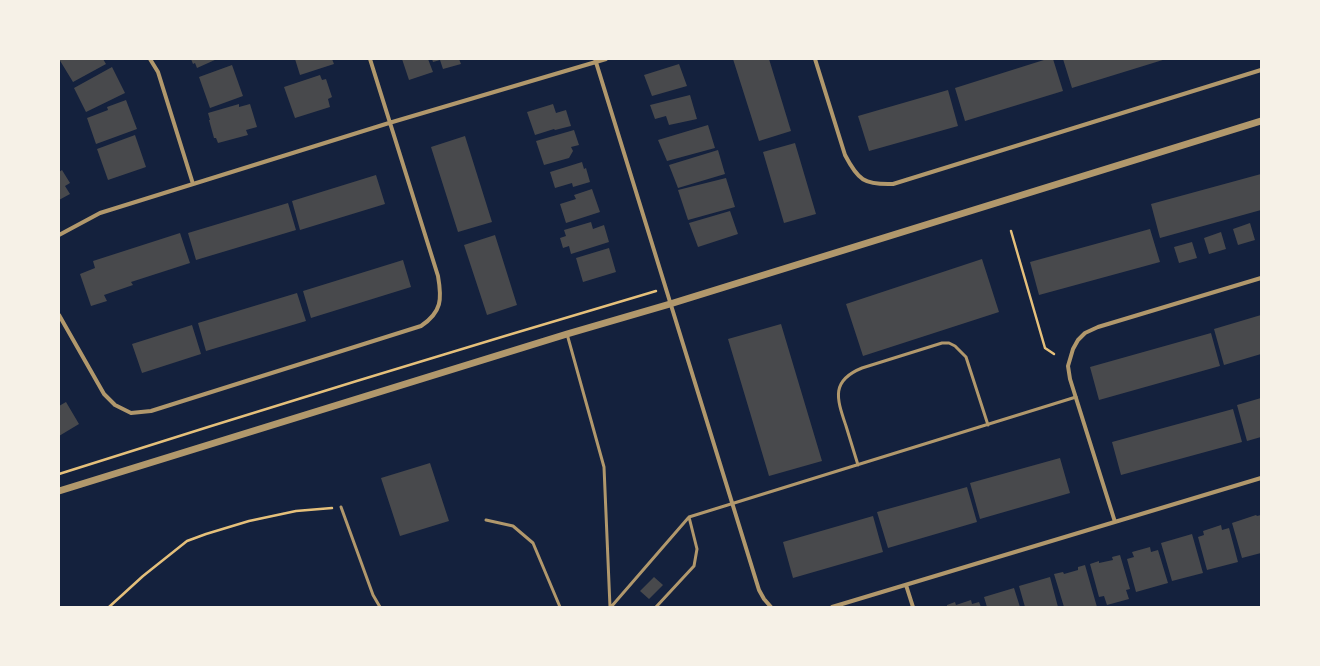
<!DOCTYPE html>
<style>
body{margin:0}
#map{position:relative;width:1320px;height:666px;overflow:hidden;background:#14213d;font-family:"IBM Plex Sans",sans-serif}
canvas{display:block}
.frame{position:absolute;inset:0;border:60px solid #f6f1e7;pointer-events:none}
</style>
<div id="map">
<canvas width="1320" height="666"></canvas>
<div class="frame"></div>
</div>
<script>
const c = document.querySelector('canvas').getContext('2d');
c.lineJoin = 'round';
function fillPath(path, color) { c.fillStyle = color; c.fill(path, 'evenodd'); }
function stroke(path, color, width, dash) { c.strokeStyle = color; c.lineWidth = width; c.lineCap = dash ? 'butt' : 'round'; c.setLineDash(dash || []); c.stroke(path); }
fillPath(new Path2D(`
 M59,59H103L106,64L73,82Z
 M191,59H217L197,68L195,63L193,64Z
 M295,59H332L334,64L300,75Z
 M402,59H428L433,72L409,80Z
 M432,59H459L461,64L443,69L440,60L433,62Z
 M733,59H769L791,131L759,141Z
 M1047,59H1053L1063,91L965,121L955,88Z
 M1063,59H1166L1072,88Z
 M679,64L687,86L652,96L644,75Z
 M232,65L243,96L210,108L199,77Z
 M112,67L125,93L86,112L74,88Z
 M320,75L322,80L326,79L332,97L328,99L330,107L295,118L284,87Z
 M948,90L958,126L869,151L858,116Z
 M690,95L697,119L669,125L666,116L655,119L650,105Z
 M126,100L137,129L96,144L87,118L108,110L107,107Z
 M239,104V107L250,104L257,127L246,130L248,135L218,143L216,138H214L209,120H210L208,113Z
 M553,104L556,113L566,110L571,126L555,130L554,129L535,135L527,112Z
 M708,125L715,148L667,161L658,140Z
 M574,130L579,145L571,147L573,151L569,158L544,165L536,141Z
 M135,135L146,167L108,180L97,149Z
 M465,136L492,222L458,232L431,147Z
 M795,143L816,214L784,223L763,152Z
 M718,150L725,174L678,188L669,165Z
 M582,162L584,169L586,168L590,182L573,187L572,183L555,188L550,172Z
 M62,170L70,183L65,186L70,194L59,200V172Z
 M1261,174V210L1160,238L1151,204Z
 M376,175L385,204L300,230L292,201Z
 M726,178L735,207L688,220L678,190Z
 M592,189L600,212L566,223L560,204L576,199L574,195Z
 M288,203L296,230L196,260L188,233Z
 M730,211L738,234L698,247L689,223Z
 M591,222L593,229L604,225L609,242L571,254L569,246L563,248L560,238L566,236L564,230Z
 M1250,223L1255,240L1238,245L1233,229Z
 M1150,229L1160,262L1039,295L1030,262Z
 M1221,232L1226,249L1209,254L1204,238Z
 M180,233L190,263L131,282L133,285L104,295L107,301L91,306L80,274L95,268L93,261Z
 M495,235L517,305L487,315L464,245Z
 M1192,242L1197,258L1179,263L1174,247Z
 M609,248L616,272L583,282L576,258Z
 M982,259L999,312L863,356L846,304Z
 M403,260L411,287L311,318L303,291Z
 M297,293L306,321L206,351L198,323Z
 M1261,315V354L1224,365L1214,329Z
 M781,324L822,461L769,476L728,339Z
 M192,325L201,354L142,373L132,344Z
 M1211,333L1220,366L1099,400L1090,367Z
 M1261,398V437L1247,441L1237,405Z
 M66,402L79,424L59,436V406Z
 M1233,409L1242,442L1121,475L1112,442Z
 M1060,458L1070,493L980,519L970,483Z
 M430,463L449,521L400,536L381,478Z
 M967,487L977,522L888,548L877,512Z
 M1256,515L1257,516L1261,515V553L1242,558L1232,523Z
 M873,516L883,552L793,578L783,542Z
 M1221,525L1222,530L1229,528L1238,562L1207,570L1198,537L1204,535L1203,531Z
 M1192,534L1203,573L1172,581L1161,543Z
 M1150,547L1151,552L1158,550L1168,583L1136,592L1127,559L1134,557L1132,552Z
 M1120,555L1130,589L1126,590L1129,599L1107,605L1104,596L1099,597L1090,564L1099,561V563L1113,560L1112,557Z
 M1085,565L1097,607H1064L1054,574L1063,572L1064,574L1078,570V567Z
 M654,577L663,585L649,599L640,591Z
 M1050,577L1058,607H1025L1019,586Z
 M1014,588L1020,607H987L984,597Z
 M971,600L972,604L979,602L981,607H947V605L955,602L956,605Z`), '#48494c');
stroke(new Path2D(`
 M1011,231L1045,348L1054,354
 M59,474C257,411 456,350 656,291
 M109,607L143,576L187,541L206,534L249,521L296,511L332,508`), '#e5c07b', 2.5);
stroke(new Path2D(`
 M567,334L604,467L610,607
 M858,465C854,452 850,439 846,426C837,399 830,381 862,368L942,343H949L955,346L966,357L988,425
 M341,507L373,595L380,607
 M486,520L513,526L533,543L560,607
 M611,607L689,517L1076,397
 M656,607L694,566L697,549L689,517`), '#b1986c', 3);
stroke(new Path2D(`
 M150,59L158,72L193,184
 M595,59L759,590L764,599L771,607
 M815,59L845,155C858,180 864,185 893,184L1261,70
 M59,235L100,213L389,123L606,59
 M59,315L104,394L115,405L131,413L151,411L421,326C442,312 442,299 438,276L370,59
 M1115,522L1070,379L1068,366L1073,349L1078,340L1085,333L1098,327L1261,278
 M906,585L913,607
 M832,607L1261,478`), '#b1986c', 4);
stroke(new Path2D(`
 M59,491L567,334L670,304L1261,121`), '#b1986c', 7);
</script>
